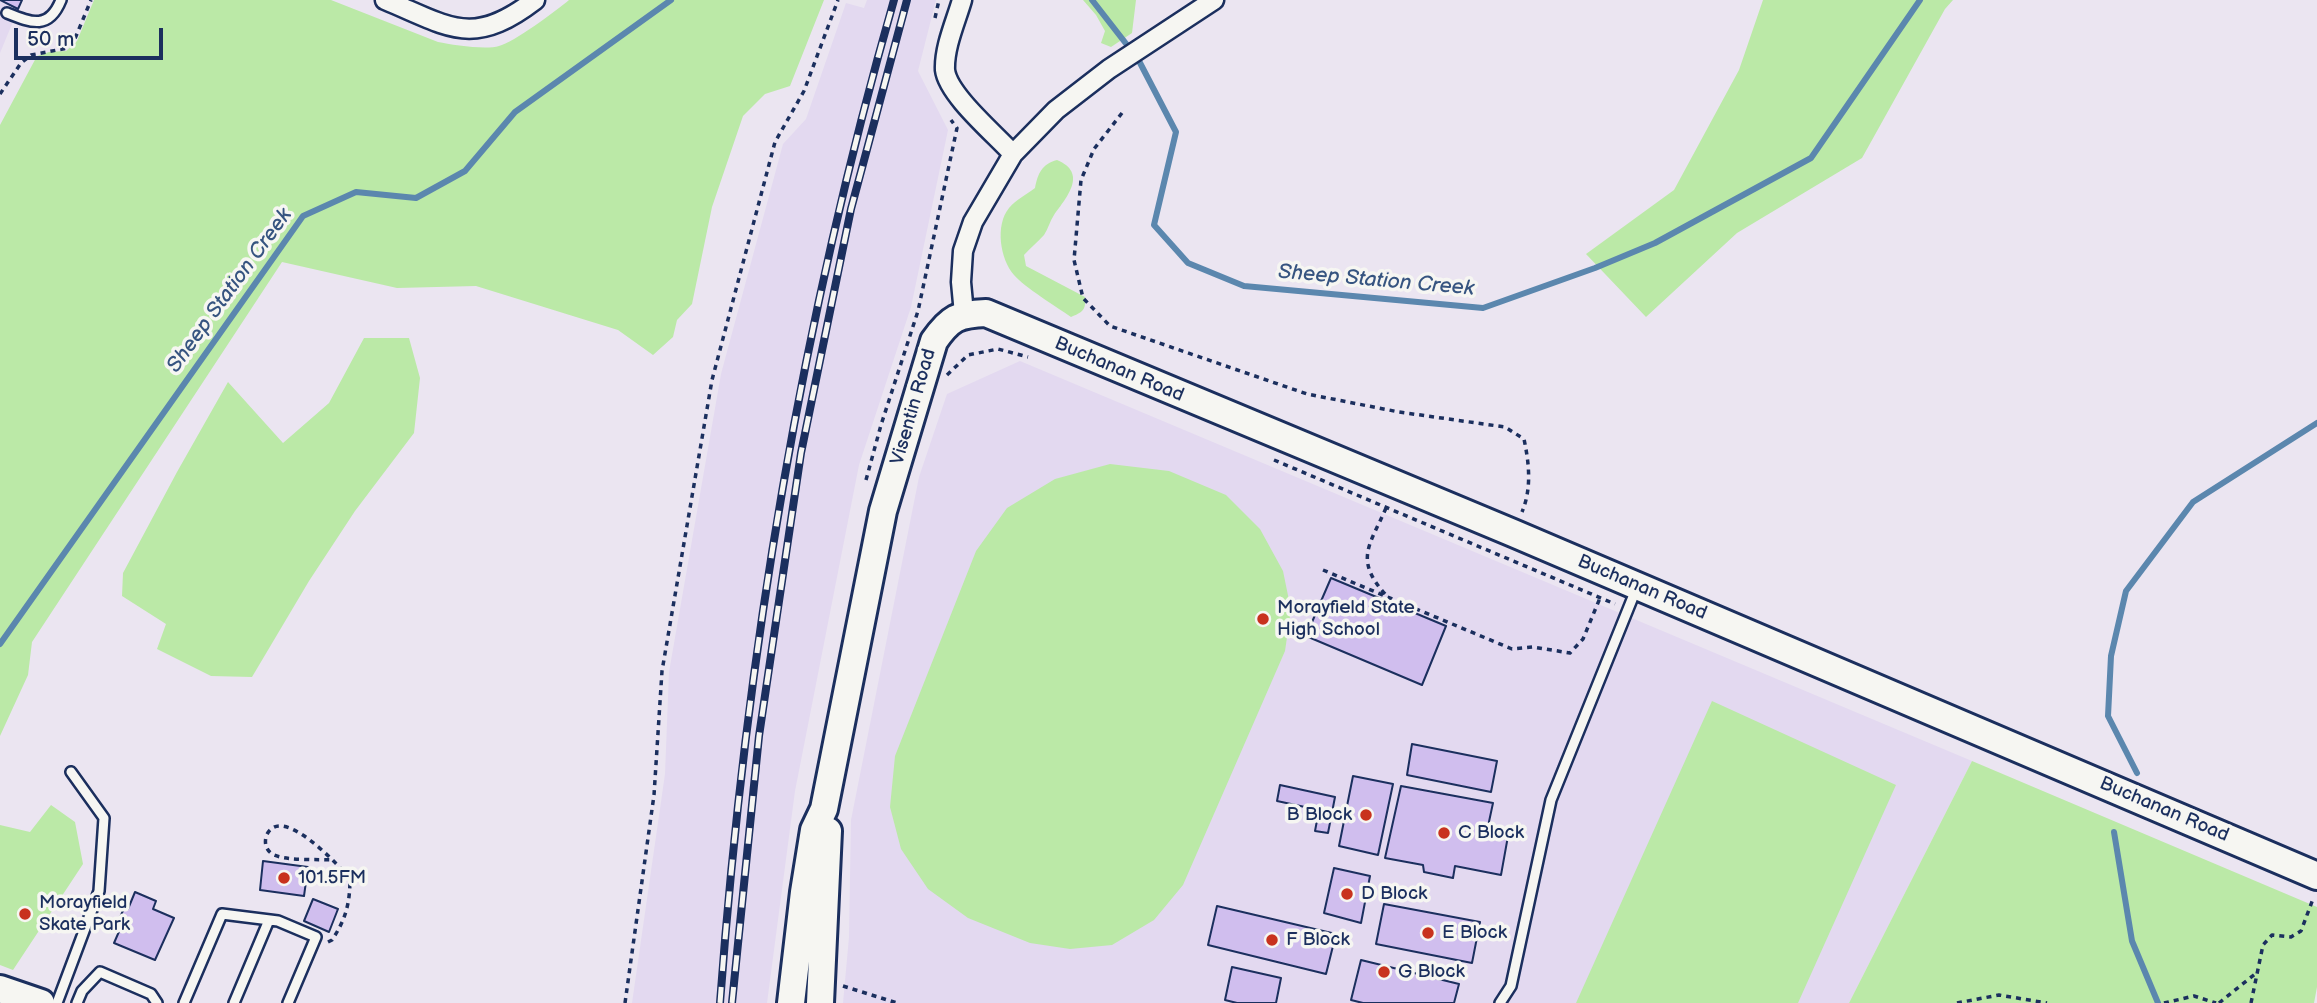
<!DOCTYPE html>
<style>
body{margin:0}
#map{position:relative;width:2317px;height:1003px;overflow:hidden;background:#ebe5f1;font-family:"Balsamiq Sans",sans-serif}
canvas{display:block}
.scale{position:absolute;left:14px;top:28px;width:149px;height:32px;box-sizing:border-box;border:4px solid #1b2f5e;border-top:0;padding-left:9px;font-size:21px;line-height:24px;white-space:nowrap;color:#1b2f5e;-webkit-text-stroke:5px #f6f6f2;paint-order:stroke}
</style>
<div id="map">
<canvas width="2317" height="1003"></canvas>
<div class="scale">50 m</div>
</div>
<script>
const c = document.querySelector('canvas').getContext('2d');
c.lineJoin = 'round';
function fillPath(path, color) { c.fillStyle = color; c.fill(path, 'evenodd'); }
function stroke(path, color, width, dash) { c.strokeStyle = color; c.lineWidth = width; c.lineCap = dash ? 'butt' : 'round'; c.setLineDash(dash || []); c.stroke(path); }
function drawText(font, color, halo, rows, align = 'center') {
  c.font = font + ' "Balsamiq Sans",sans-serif'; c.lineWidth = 7; c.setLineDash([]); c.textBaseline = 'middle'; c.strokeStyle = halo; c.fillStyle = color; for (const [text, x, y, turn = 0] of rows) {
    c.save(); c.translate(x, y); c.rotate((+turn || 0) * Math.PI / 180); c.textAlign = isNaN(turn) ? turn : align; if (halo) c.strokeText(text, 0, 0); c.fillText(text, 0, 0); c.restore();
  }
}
fillPath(new Path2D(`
 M0,0H22L0,53Z
 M867,0H936L918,71L948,130L911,307L859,465L795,791L767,1003H632L665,774L669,672L721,374L783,144L806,119L846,3L864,8Z
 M1020,361L1972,761L1849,1003H843L849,937L851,820L919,477L947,394Z`), '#e3d9f0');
fillPath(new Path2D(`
 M94,0H331L438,42C452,45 486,50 499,46C513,43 557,10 569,0H824L790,86L765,94L743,116L712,207L692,304L677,320L673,337L653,355L618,330L476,286L397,288L282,262L32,642L28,675L0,736V125L37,56L49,52L66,51L77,41Z
 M1083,0H1136L1132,33L1111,47L1101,43L1105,31L1096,15Z
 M1763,0H1953L1945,9L1862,158L1737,233L1646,317L1586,254L1674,190L1739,70Z
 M1057,160C1088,173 1067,197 1054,215C1050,221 1048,229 1044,235C1038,242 1030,248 1024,255L1026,266L1085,297C1086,310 1083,312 1071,317C1057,307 1024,287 1014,275C1000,259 995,225 1009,208C1017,199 1026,195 1035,188C1038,173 1042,164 1057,160Z
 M364,338H409L420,378L414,433L355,511L309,581L252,677L211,676L157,649L166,624L122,596L123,573L177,472L228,382L283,443L329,403Z
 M1110,464L1169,471L1226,495L1260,529L1283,571L1291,610L1285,651L1183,885L1154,920L1112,945L1070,949L1030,943L968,918L928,889L901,849L890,807L895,756L976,551L1007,508L1055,479Z
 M1712,701L1896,785L1798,1003H1576Z
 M1972,761L2317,907V987L2314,1003H1849Z
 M51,805L75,822L83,864L13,970L0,965V825L30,832Z`), '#bbe9a7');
stroke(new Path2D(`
 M1092,0L1138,59L1176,132L1154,225L1188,263L1244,286L1483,308L1595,268L1655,243L1811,158L1920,0
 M0,644L303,216L356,192L416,198L465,171L515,112L671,0
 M2137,773L2108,716L2111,656L2126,591L2193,502L2317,423
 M2114,832L2132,941L2158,1003`), '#5b87ae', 6);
const building = new Path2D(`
 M0,0H22L18,9Z
 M1331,578L1446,626L1422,685L1306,636Z
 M1412,744L1497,761L1491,792L1407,775Z
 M1353,776L1393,784L1378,855L1339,846Z
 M1280,785L1335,797L1328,833L1315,831L1319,810L1277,801Z
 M1401,786L1493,803L1487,831L1508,836L1501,875L1455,866L1453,878L1424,872L1423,865L1385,858Z
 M263,861L308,867L304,896L260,890Z
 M1334,868L1370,876L1361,923L1324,913Z
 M135,892L156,901L153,909L174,918L155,960L114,943L121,927L117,925L124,908L128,909Z
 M313,899L338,909L329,932L304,921Z
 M1384,904L1480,922L1472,963L1376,944Z
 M1217,906L1336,934L1326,974L1208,945Z
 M1361,960L1459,984L1454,1003H1363L1351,1000Z
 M1232,967L1281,978L1276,1003H1237L1225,1000Z`);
fillPath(building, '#d0beee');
stroke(building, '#1b2f5e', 2);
const service = new Path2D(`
 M7,13C32,23 49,30 61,0
 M57,1003L99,891L104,818L71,772
 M77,1003L82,991L100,972L151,994L157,1003
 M184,1003L222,914L278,921L316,937L288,1003
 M234,1003L269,920
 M1500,1003L1511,986L1551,800L1637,587`);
const minor = new Path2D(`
 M385,0C450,27 472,48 535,0
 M962,0C956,21 944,47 945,70C948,95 995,134 1013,154
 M964,314L961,282L963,251L973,222L1013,154L1056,110L1109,69L1214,0`);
const secondary = new Path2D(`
 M0,989L41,1003
 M791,1003L804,892L814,830L824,809L883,511L934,341C950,318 958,314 986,313L1513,533L2317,876
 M820,1003L828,831`);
stroke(service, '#1b2f5e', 14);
stroke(minor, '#1b2f5e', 23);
stroke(secondary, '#1b2f5e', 32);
stroke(new Path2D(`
 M935,18L939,0
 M0,94L21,63L31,55L68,48L74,41L91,0
 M1122,113L1094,149L1081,180L1074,260L1083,298L1110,326L1307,394L1399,412L1505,427L1524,439C1529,463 1532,488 1522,512
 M947,375L968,355L998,349L1028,357
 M1274,460L1615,604
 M866,480L881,425L918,311L957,128L951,120
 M1323,570L1512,649L1533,647L1570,653L1583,639L1600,598
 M1385,594C1354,559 1370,545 1386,508
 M328,942L332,940C346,919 350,903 350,878C335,862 304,829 282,826C265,824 259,848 274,855C288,861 318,859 334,860
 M843,986L897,1003
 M625,1003L654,795L662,671L712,380L775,142L804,91L838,0
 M1957,1003L1999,995L2047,1003
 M2164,1003L2194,996L2216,1003
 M2219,1003L2255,974
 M2251,1003L2263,945L2272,935L2291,937L2301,931L2313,899`), '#1b2f5e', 3.5, [5, 5]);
stroke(service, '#f6f6f2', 9);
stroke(minor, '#f6f6f2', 18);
stroke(secondary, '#f6f6f2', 26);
const rail = new Path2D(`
 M720,1003C745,663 800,328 894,0
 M732,1003L759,736L801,453L851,209L907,0`);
stroke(rail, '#1b2f5e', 8);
stroke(rail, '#f6f6f2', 5, [16]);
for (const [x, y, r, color] of [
 [1263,619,7,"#c8321e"],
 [1366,815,7,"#c8321e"],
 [1444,833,7,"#c8321e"],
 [284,878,7,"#c8321e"],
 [1347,894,7,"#c8321e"],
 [25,914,7,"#c8321e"],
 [1428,933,7,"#c8321e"],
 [1272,940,7,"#c8321e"],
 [1384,972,7,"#c8321e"]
]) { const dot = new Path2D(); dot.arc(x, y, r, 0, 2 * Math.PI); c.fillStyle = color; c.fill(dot); stroke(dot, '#f6f6f2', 2.5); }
drawText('19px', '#1b2f5e', '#f6f6f2', [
 ["Buchanan Road",1119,370,23],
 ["Visentin Road",914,407,-74],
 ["Buchanan Road",1642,588,23],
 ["Buchanan Road",2164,810,23]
]);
drawText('19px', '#1b2f5e', '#f6f6f2', [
 ["Morayfield State",1277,608],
 ["High School",1277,630],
 ["B Block",1352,815,"right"],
 ["C Block",1458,833],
 ["101.5FM",298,878],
 ["D Block",1361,894],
 ["Morayfield",39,903],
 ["Skate Park",39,925],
 ["E Block",1442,933],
 ["F Block",1286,940],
 ["G Block",1398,972]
], 'left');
drawText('italic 21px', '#365480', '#f6f6f2', [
 ["Sheep Station Creek",1376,281,5],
 ["Sheep Station Creek",230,291,-54]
]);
</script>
